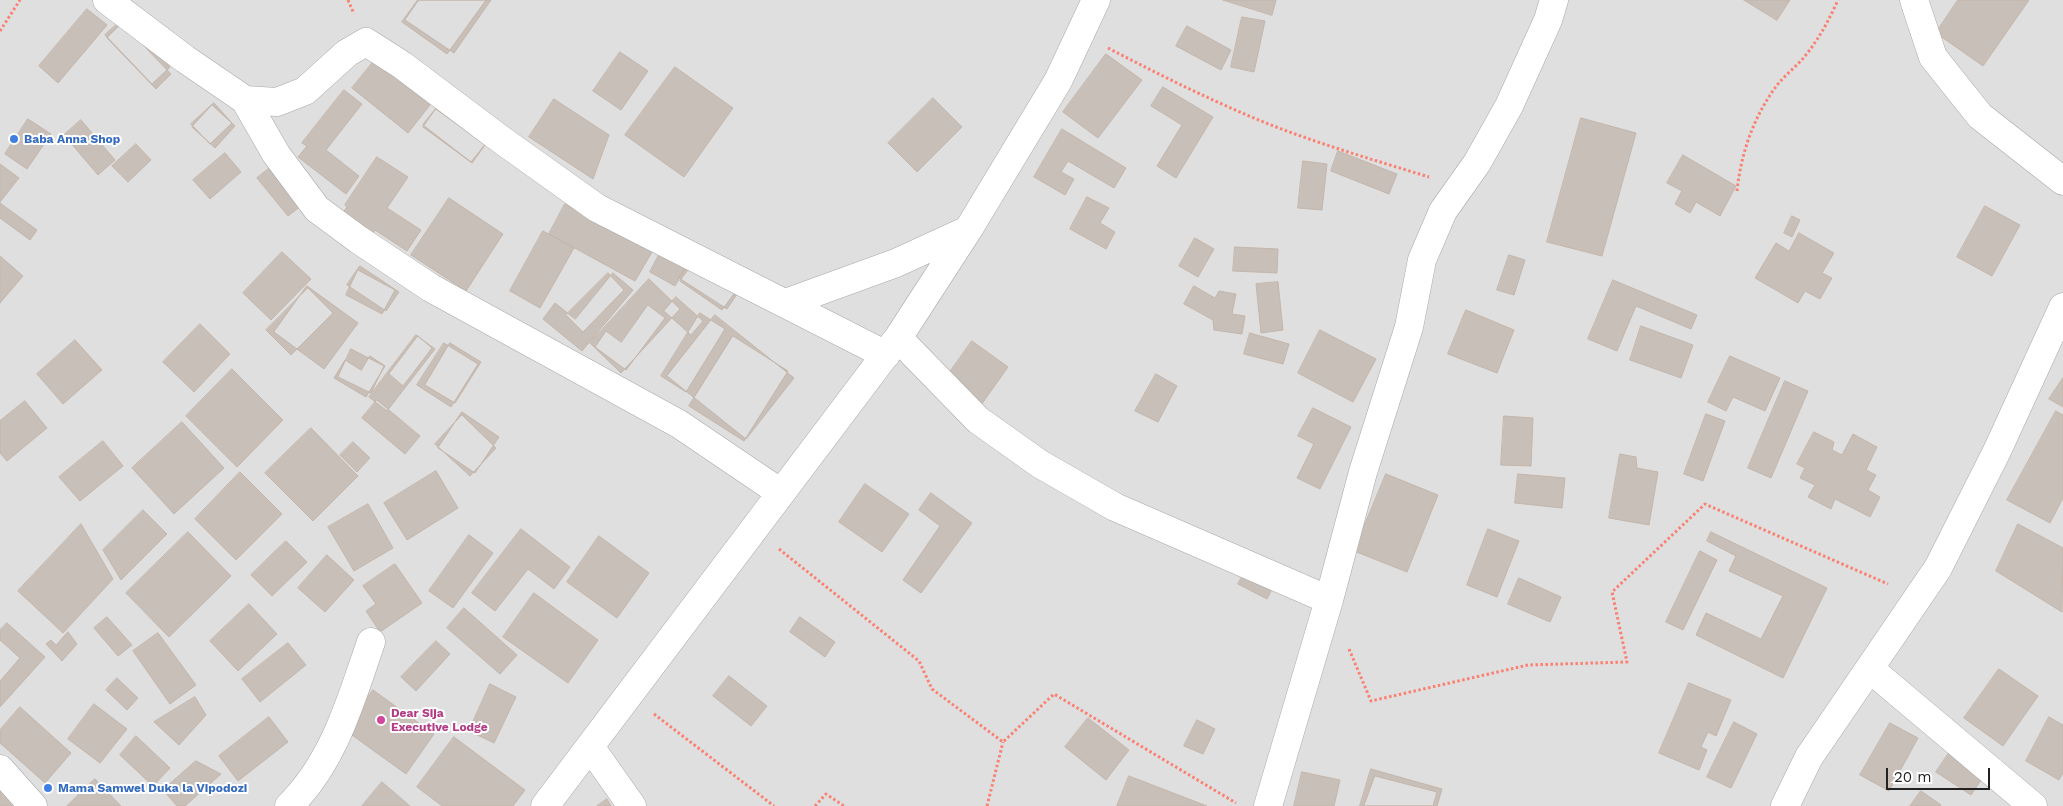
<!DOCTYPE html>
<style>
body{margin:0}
#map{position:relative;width:2063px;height:806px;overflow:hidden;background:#f2efe9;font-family:"Work Sans",sans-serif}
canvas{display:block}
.scale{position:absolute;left:1886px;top:768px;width:104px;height:22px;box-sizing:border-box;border:2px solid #222;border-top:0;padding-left:6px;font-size:15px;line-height:18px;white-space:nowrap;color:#222;-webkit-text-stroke:4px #fff;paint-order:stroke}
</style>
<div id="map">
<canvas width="2063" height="806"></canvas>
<div class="scale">20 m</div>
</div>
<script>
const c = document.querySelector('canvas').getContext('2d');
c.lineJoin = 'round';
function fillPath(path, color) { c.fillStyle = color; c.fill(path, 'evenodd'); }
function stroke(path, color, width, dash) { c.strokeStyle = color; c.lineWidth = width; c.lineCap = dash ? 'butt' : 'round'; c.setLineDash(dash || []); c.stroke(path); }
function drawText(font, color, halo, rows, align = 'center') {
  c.font = font + ' "Work Sans",sans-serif'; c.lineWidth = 4; c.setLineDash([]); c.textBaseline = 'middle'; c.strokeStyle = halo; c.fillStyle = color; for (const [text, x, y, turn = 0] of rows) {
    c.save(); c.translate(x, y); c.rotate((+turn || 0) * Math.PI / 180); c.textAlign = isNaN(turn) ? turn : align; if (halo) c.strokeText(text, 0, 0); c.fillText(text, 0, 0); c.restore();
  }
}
fillPath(new Path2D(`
 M0,0H2063V806H0Z`), '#e0dfdf');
const building = new Path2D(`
 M418,0H486L447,54L402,22Z
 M419,0H491L454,53L405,20Z
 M1223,0H1276L1272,15Z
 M1744,0H1790L1777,20Z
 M1958,0H2029L1983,66L1936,33Z
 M87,9L107,25L58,83L39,66Z
 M1242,17L1265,21L1254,72L1231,67Z
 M124,18L170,67L152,84L105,35Z
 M122,23L171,74L156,89L107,38Z
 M1187,26L1231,50L1221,70L1176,46Z
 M620,52L648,71L621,110L593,91Z
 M1106,54L1142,80L1098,138L1063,112Z
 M374,61L430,105L408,133L352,88Z
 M675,67L733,108L684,177L625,135Z
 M1163,87L1213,117L1176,178L1157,166L1182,125L1151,106Z
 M344,90L362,104L326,150L359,176L346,194L298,157L307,146L302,143Z
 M933,98L962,127L917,172L888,143Z
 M554,99L609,135L593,179L529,137Z
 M214,103L232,123L210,144L191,124Z
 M212,105L235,126L215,148L192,127Z
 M439,105L487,142L471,162L423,125Z
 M436,109L485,145L472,163L423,127Z
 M1581,118L1636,133L1602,256L1547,242Z
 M28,119L51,134L27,169L5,154Z
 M81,120L115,160L98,175L64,135Z
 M1062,129L1126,168L1114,188L1068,161L1061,172L1074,179L1065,195L1034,177Z
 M136,144L151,160L128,182L112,166Z
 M1338,151L1397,174L1389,194L1331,171Z
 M225,153L241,172L210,199L193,180Z
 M1683,155L1736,186L1720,216L1696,202L1690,213L1675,204L1682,191L1667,183Z
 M377,157L408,177L387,208L421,230L407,251L375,230L372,235L341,215L347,207L345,205Z
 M1303,161L1327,164L1322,210L1298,208Z
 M0,164L19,178L0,202Z
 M271,167L302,205L288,216L257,178Z
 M1087,197L1109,208L1100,223L1115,232L1106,249L1070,229Z
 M449,198L503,234L466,291L411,255Z
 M0,203L37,230L30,240L0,218Z
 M565,204L652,252L635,281L549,234Z
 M1985,206L2020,225L1992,276L1957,257Z
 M1792,216L1800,220L1792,237L1784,233Z
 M543,231L574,248L540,308L510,291Z
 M1799,233L1834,253L1822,273L1832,278L1820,299L1805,291L1798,303L1755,278L1776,243L1789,251Z
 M1195,238L1214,249L1198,277L1179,266Z
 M1235,247L1278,249L1277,273L1233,271Z
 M282,252L311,279L271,320L243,293Z
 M660,253L686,266L675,286L650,272Z
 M1509,255L1525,260L1514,295L1497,290Z
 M0,256L23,276L0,303Z
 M690,259L739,291L727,309L679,278Z
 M695,261L736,291L722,310L680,281Z
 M360,266L399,292L386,311L347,285Z
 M358,270L395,290L382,314L346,295Z
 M608,273L624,290L583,332L566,315Z
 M613,273L633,290L582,351L543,319L555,303L575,319Z
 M649,279L680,309L621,373L590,343Z
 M1613,280L1697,315L1691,329L1636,306L1617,351L1588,339Z
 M1278,282L1283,330L1261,333L1256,284Z
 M307,286L358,323L324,369L274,332Z
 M1194,286L1215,298L1219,291L1236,294L1232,314L1245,316L1242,334L1214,330L1213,320L1184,304Z
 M308,288L333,313L291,355L266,330Z
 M676,297L703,321L691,335L664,311Z
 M648,305L665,318L626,370L595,347L606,331L621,342Z
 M1466,310L1514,330L1497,373L1448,354Z
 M700,313L725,329L686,392L661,376Z
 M715,315L794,378L746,439L667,376Z
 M200,324L230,354L194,392L163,362Z
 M1641,326L1693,345L1681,378L1630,360Z
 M1320,330L1376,359L1353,402L1298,373Z
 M1250,333L1289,344L1283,364L1244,354Z
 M416,335L435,349L387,411L369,397Z
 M418,336L432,348L403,386L389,374Z
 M733,336L788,371L744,441L689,406Z
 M75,340L102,370L63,404L37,374Z
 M972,341L1008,367L981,405L945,379Z
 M444,343L478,364L451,407L417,385Z
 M450,343L481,362L455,403L425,385Z
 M351,349L384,366L371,393L338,377Z
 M370,356L385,366L366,397L334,378L345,360L361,370Z
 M1730,356L1780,378L1765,411L1733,397L1726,411L1708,402Z
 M232,369L283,420L237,467L186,416Z
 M1156,374L1177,386L1158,422L1135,411Z
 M2063,378V407L2049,399Z
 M1785,381L1808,391L1771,478L1748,468Z
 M377,400L420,436L405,454L362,418Z
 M25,401L47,428L7,461L0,453V421Z
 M1313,408L1351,427L1320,489L1297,478L1314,444L1298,436Z
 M2056,411L2063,415V498L2050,523L2007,500Z
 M462,412L499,437L475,473L438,448Z
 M1706,414L1725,421L1703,481L1684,474Z
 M462,415L496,448L470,476L435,444Z
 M1504,416L1533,418L1531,466L1501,465Z
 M182,422L224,468L174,514L132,468Z
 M311,428L358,476L313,521L265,473Z
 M1814,432L1834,442L1832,450L1842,455L1853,434L1877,447L1866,470L1876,475L1868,490L1880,497L1870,517L1835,499L1831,509L1808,497L1815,485L1800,478L1805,468L1797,464Z
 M103,441L123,466L80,501L59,477Z
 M353,442L370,458L357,472L340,455Z
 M1620,454L1636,457L1637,468L1658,472L1649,525L1609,518Z
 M436,471L458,508L407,540L384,503Z
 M240,472L282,514L236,560L195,519Z
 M1386,474L1438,495L1407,572L1354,551Z
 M1518,474L1565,478L1562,508L1515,503Z
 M865,484L909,514L882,552L839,522Z
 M931,493L972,523L921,593L903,580L940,526L919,510Z
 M368,504L393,548L354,571L328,527Z
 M143,510L167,534L121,580L103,550Z
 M81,524L113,579L63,633L18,591Z
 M2018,524L2063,548L2062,612L1996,571Z
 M521,529L570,567L554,589L528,569L495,611L472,593Z
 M1488,529L1519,541L1497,597L1467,585Z
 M188,532L231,576L169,637L126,593Z
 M1711,532L1827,588L1783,678L1696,635L1706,613L1761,639L1783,596L1729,571L1736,556L1707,541Z
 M469,535L493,553L453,608L429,591Z
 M599,536L649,573L617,618L567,582Z
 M286,541L307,562L272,596L251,575Z
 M1700,551L1717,560L1683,630L1666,622Z
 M327,555L354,580L325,612L298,588Z
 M395,564L422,603L380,632L366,611L376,604L363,586Z
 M1246,570L1274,585L1267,599L1238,584Z
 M1519,578L1561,597L1550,622L1508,604Z
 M534,593L598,640L568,683L503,637Z
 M249,604L277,634L238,671L210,641Z
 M464,608L517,655L500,674L447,628Z
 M107,617L132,645L118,656L94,628Z
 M800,617L835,642L825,657L790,632Z
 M7,623L45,657L0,707V681L20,658L0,640V630Z
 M68,632L77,644L62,661L46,644L51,640L56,645Z
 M158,633L196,685L170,704L133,651Z
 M436,641L450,654L416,691L401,677Z
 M288,643L306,665L260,702L242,679Z
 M1999,669L2038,696L2003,746L1964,718Z
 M729,676L767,706L751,726L713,696Z
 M117,678L138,698L127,710L106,690Z
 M1689,683L1731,700L1716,736L1708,732L1701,747L1707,750L1699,770L1659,753Z
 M490,684L516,697L494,743L469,731Z
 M373,690L434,734L406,774L345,730Z
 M195,697L206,715L179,745L154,722Z
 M94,704L127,729L100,763L68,739Z
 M20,707L71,753L45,783L0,743V730Z
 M269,717L288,742L238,781L219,756Z
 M2049,717L2063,725V773L2059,780L2026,761Z
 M1088,718L1129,750L1106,780L1065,747Z
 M1197,720L1215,729L1203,754L1184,746Z
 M1734,722L1757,734L1731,788L1707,777Z
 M1890,723L1918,738L1889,791L1860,775Z
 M136,736L170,768L153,786L120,755Z
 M454,737L525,790L513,806H442L417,787Z
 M1949,753L1983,777L1971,795L1936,772Z
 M196,761L221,774L185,806H177L163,790Z
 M1371,769L1442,789L1437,806H1360Z
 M1302,772L1340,780L1334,806H1294Z
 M1129,776L1207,806H1117Z
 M1375,776L1437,792L1433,806H1364Z
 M95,779L121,806H67Z
 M382,782L410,806H362Z
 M0,791L18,806H0Z
 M1921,791L1941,805L1940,806H1910Z
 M607,799L611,806H597Z`);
fillPath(building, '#c7bfb8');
stroke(building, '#c4b6ab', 1);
const minor = new Path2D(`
 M107,0L185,59L245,100L277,102L305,91L347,53L366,42L402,65L503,141L597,208L886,355
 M1914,0L1933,57L1980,116L2063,181
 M245,100L276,154L317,209L359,240L431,288L679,424L781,493
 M786,303L896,263L968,230
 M898,338L978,420L1040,464L1115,507L1329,600
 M1870,669L2033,806
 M591,748L632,806
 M0,769L33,806
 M289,806C334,762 351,700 371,642
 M545,806L898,338L968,230L1058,81L1096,0
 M1268,806L1329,600L1363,472L1409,327L1422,260L1443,211L1477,163L1509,106L1548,20L1554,0
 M1785,806L1809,757L1938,568L1997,451L2063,307`);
stroke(minor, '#a9a9a9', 29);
stroke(new Path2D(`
 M348,0L354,14
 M0,31L20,0
 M1108,48C1160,75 1212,101 1266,123C1319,144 1374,160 1429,177
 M1737,191C1741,153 1754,115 1778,84C1786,74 1797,66 1805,56C1819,39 1829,20 1838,0
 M779,549L919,661L932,689L1003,742L1054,694L1236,803
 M1349,649L1371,701L1528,665L1627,662L1612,592L1705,504L1888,584
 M654,714L774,806
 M815,806L826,794L844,806
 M987,806L1003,742`), '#fa8072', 3, [2.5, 2.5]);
stroke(minor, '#fff', 28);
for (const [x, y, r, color] of [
 [14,139,5,"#3f7fe0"],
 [381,720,5,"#d1479c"],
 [48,788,5,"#3f7fe0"]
]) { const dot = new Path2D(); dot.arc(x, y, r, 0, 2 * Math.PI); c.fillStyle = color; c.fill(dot); stroke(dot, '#fff', 2); }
drawText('bold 12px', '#366cbe', '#fff', [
 ["Baba Anna Shop",24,139],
 ["Mama Samwel Duka la Vipodozi",58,788]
], 'left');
drawText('bold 12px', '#b23c85', '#fff', [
 ["Dear Sija",391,713],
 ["Executive Lodge",391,727]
], 'left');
</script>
